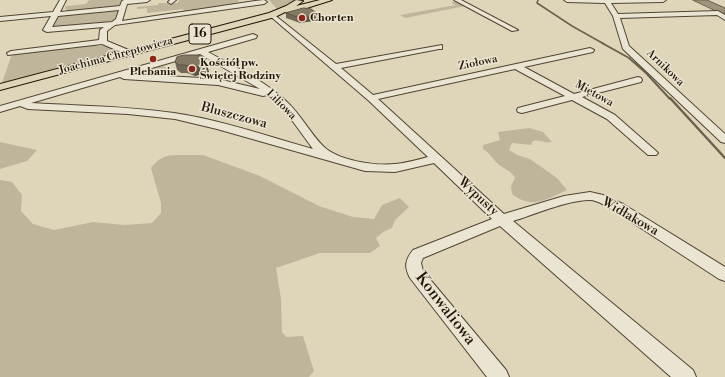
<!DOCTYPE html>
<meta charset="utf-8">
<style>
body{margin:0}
canvas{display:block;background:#dfd6ba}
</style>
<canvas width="725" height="377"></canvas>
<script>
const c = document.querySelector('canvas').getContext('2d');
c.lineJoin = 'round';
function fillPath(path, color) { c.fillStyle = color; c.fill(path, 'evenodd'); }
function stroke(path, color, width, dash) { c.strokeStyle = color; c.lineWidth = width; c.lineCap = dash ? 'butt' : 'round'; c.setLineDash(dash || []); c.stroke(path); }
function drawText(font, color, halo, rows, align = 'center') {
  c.font = font + ' "Libre Bodoni",serif'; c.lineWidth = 3; c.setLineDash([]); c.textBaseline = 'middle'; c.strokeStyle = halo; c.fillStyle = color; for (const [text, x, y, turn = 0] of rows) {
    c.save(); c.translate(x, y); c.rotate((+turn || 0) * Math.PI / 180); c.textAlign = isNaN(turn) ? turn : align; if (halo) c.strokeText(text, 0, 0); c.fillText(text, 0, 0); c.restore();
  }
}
fillPath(new Path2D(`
 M89,0H125L120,7L66,11L67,9H65L66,6L86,4Z
 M179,0H238L239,2L185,14L183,9L147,13V8L137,9V7L158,5L159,3H178Z
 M269,0H294L290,5L296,0L294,3L278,10Z
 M457,1L465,6L405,18L400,15L456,5L451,3Z
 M121,9L119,20L112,24L48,28L58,14Z
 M95,44L99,46H109L119,51L2,83L12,54Z
 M163,66L170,70L169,73C159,75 149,78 141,72Z
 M529,128L543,132L552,142C545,144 540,139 533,141L531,145L512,143L509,150L517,155L530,159L557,178L567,190C547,199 532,210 512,194L511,186L515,178C511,170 503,169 497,163C491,157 491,154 483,149V145L500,140L498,132Z
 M0,142L37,150L27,161L0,169Z
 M185,155H203L260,176L319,206L353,217L374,219L382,205L400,198L409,207L395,220L392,228L383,232L376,238L380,246L370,253H320L276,268L281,299L282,332L286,337L303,336L314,371L309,377H0V180L12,182L22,195L21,211L33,224L54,230L93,222L124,225L152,223L161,213V203L151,168C162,154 169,155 185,155Z`), '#bfb59b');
const water = new Path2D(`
 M693,0H707L725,8V15Z`);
fillPath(water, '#9e947c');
stroke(water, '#6c614c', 1);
stroke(new Path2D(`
 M538,0L537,3L572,26L604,44`), '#6c614c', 1.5);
stroke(new Path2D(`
 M602,43L629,58L646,73L670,99`), '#6c614c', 2);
stroke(new Path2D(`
 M670,98L725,158`), '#6c614c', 2.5);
const minor = new Path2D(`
 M60,0H66L60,12L120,6L122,1L124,0H150L147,2L127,4L122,21L255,1L264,0L267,2L264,4L115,25L107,31V41L131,51V55H128L102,44L8,55L7,53L11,51L99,40L100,30L104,27L47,32L43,30L51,16L0,21V17L53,12ZM119,10L116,19L112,22L52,27L58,16Z
 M170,0H176L171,4L168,2Z
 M454,0H461L518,30L512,31Z
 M564,0H666L663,2L611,3L618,14L718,11L725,15V20L717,15L620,18L629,46L725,134V143L721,142L623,49L613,16L605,3L567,2Z
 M272,13L336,64L442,45V49H439L341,68L373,95L590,48L594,50L593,52L524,67L574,94L638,77L641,78L642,80L641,82L582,97L615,115L656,151L658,153L656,155H648L607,119L572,100L522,113L518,112L517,110L518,108L565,96L515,69L378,99L504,214L564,196L590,192L603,195L623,204L725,267V281L719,279L613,210C606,206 599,201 591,200C570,199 533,215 513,221L693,370L696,377H671L500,226L423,258L421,263L423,271L506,370L509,377H487L410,278C404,267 405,260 413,250L492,219L434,163L395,172L365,171L217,129L175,119L128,114L28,109L20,106L0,112V106L253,34L257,36L256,38L208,52C235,67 264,80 287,102C301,115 310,133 323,146C338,161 375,166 395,164C406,163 417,160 428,157L368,100L270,16L269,15ZM200,54L260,89L218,79L131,74ZM120,77L124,79L218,85L263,96L267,95L286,112L313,149C267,136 221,120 174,113C127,106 78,106 31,103Z`);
const major = new Path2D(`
 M296,0L303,1L296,6L320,0H332L291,13L285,12L275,17L0,90V84L269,13L286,6Z`);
stroke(minor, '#504432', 2);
stroke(major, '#211404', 2);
fillPath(minor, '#eae4d2');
fillPath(major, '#dfd6ba');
fillPath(new Path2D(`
 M286,13L318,20L300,23L286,18Z
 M175,62H204L209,72L195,76L187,73H181L177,70Z`), '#726855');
fillPath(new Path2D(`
 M318,14V20L300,23V18Z
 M203,57L205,64H207L209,72L195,76L193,68L202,61Z`), '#5c5545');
const building = new Path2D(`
 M304,8L311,9L318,14L300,18L286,13Z
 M185,55H198L203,57L202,61L207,64L193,68L185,65H179L175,62L177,57Z`);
fillPath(building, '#847963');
stroke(building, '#5c5545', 1);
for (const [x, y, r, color] of [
 [302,18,4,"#8f2418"],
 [153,59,4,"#8f2418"],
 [192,69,4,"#8f2418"]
]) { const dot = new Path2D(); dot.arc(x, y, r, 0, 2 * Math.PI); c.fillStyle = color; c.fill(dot); stroke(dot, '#eae4d2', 1.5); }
drawText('bold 11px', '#211404', '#eae4d2', [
 ["Chorten",310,18],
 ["Kościół pw.",200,63],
 ["Świętej Rodziny",200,76],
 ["Plebania",153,72,"center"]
], 'left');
drawText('11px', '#211404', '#eae4d2', [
 ["Joachima Chreptowicza",116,56,-15],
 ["Ziołowa",478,63,-12],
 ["Arnikowa",665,68,44],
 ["Miętowa",594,94,29],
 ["Liliowa",281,105,45]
]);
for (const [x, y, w] of [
 [200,34,22]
]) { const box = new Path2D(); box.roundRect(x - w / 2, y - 10, w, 20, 3); c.fillStyle = '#eae4d2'; c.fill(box); stroke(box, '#211404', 1); }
drawText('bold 12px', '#211404', null, [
 ["16",200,34]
]);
drawText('13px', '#211404', '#eae4d2', [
 ["Bluszczowa",234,116,15],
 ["Wypusty",478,197,43],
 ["Widłakowa",630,217,30]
]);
drawText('16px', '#211404', '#eae4d2', [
 ["Konwaliowa",445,309,52]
]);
</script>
